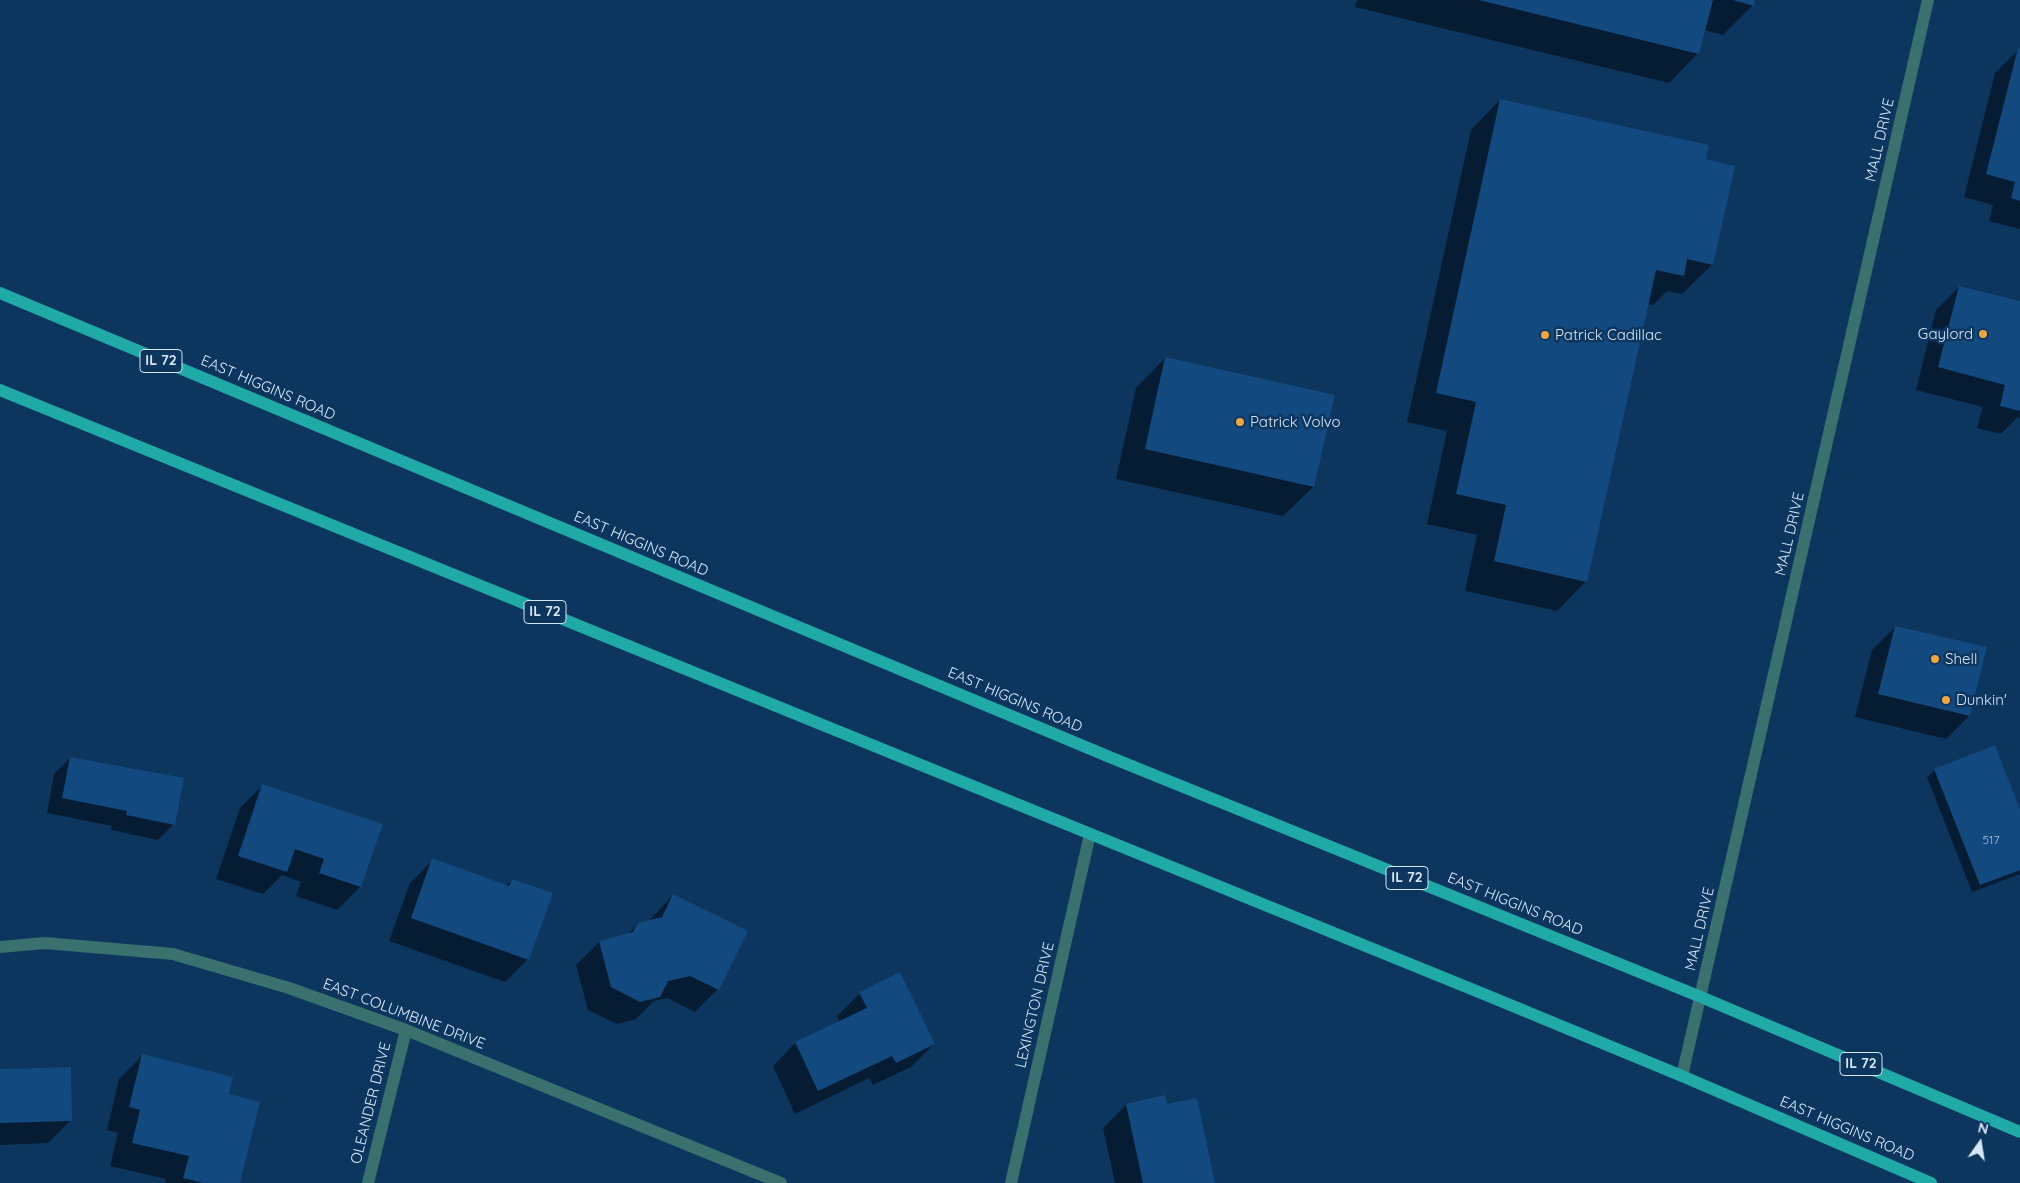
<!DOCTYPE html>
<style>
body{margin:0}
#map{position:relative;width:2020px;height:1183px;overflow:hidden;background:#0c365e;font-family:Quicksand,sans-serif}
canvas{display:block}
.north{position:absolute;left:1955px;top:1118px;width:50px;height:50px;-webkit-text-stroke:4px #0c365e;paint-order:stroke;rotate:13deg;font-size:14px;font-weight:700;line-height:20px;text-align:center;color:#d6e7fa}
.north::after{content:'';display:block;margin:auto;width:18px;height:22px;background:#d6e7fa;clip-path:polygon(50% 0,100% 100%,50% 72%,0 100%)}
</style>
<div id="map">
<canvas width="2020" height="1183"></canvas>
<div class="north">N</div>
</div>
<script>
const c = document.querySelector('canvas').getContext('2d');
c.lineJoin = 'round';
function fillPath(path, color) { c.fillStyle = color; c.fill(path, 'evenodd'); }
function stroke(path, color, width, dash) { c.strokeStyle = color; c.lineWidth = width; c.lineCap = dash ? 'butt' : 'round'; c.setLineDash(dash || []); c.stroke(path); }
function drawText(font, color, halo, rows, align = 'center') {
  c.font = font + ' Quicksand,sans-serif'; c.lineWidth = 5; c.setLineDash([]); c.textBaseline = 'middle'; c.strokeStyle = halo; c.fillStyle = color; for (const [text, x, y, turn = 0] of rows) {
    c.save(); c.translate(x, y); c.rotate((+turn || 0) * Math.PI / 180); c.textAlign = isNaN(turn) ? turn : align; if (halo) c.strokeText(text, 0, 0); c.fillText(text, 0, 0); c.restore();
  }
}
fillPath(new Path2D(`
 M1357,0H1754L1753,5L1723,35L1704,30L1698,53L1669,83L1355,7Z
 M2018,50H2020V229L1989,221L1993,205L1964,197L1995,73Z
 M1500,100L1705,160L1733,166L1712,265L1682,294L1667,291L1653,305L1647,304L1586,581L1557,611L1465,591L1477,535L1427,524L1447,431L1407,422L1471,130Z
 M1959,287L2020,303V418L2018,417L2001,434L1977,428L1983,407L1916,390L1936,310Z
 M1165,358L1333,396L1313,487L1283,516L1116,479L1136,388Z
 M1895,627L1969,716L1946,739L1855,717L1872,650Z
 M70,758L174,824L158,840L111,830L112,826L47,813L54,774Z
 M1935,770L2020,814V874L1972,892L1927,777Z
 M263,785L381,824L360,887L337,910L296,896L301,882L282,875L263,894L216,879L240,808Z
 M433,860L506,886L512,880L528,959L505,982L389,941L410,883Z
 M673,895L718,989L695,1012L667,998L654,1001L636,1019L617,1024L588,1010L576,965L599,942L628,934L638,924L649,921Z
 M860,993L934,1044L911,1067L873,1085L869,1078L795,1114L773,1066L795,1043L840,1022L837,1016Z
 M142,1056L228,1095L239,1183H165L166,1179L110,1166L118,1133L107,1130L119,1079Z
 M0,1070L71,1120L48,1143L0,1145Z
 M1126,1105L1166,1106L1214,1183H1115L1103,1128Z`), '#0007');
fillPath(new Path2D(`
 M1479,0H1713L1699,54Z
 M1733,0H1755L1754,6Z
 M2018,48L2020,49V201L2011,198L2015,182L1986,174Z
 M1500,99L1709,145L1706,159L1735,166L1713,265L1687,259L1684,276L1656,270L1587,582L1494,561L1506,505L1456,494L1476,402L1436,393Z
 M1959,286L2020,301V411L2000,406L2005,385L1938,367Z
 M1165,357L1335,395L1314,487L1145,449Z
 M1895,626L1987,647L1970,716L1878,694Z
 M1995,745L2020,810V870L1980,885L1934,769Z
 M70,757L184,778L175,825L126,815L127,811L62,798Z
 M262,784L383,824L361,887L319,873L324,859L295,849L287,872L238,856Z
 M432,858L509,886L512,879L553,893L529,960L411,918Z
 M673,894L748,931L719,990L690,976L668,981L660,997L640,1002L611,987L599,941L633,932L638,923L662,917Z
 M900,972L935,1044L896,1063L892,1056L818,1091L795,1042L867,1008L859,992Z
 M142,1054L233,1077L229,1094L260,1102L240,1183H204L183,1178L189,1156L132,1143L140,1110L129,1107Z
 M71,1067L72,1121L0,1123V1069Z
 M1165,1095L1167,1104L1197,1098L1215,1183H1143L1126,1104Z`), '#12497f');
stroke(new Path2D(`
 M0,947L45,943L173,954L289,988L406,1030L781,1183
 M1682,1076L1928,0
 M368,1183L406,1030
 M1011,1183L1090,834`), '#3a716e', 12);
stroke(new Path2D(`
 M0,293L1112,758L1701,997L2020,1132
 M0,390L1491,997L1682,1076L1931,1183`), '#1faaa7', 12);
for (const [x, y, r, color] of [
 [1983,334,5,"#f0a63e"],
 [1545,335,5,"#f0a63e"],
 [1240,422,5,"#f0a63e"],
 [1935,659,5,"#f0a63e"],
 [1946,700,5,"#f0a63e"]
]) { const dot = new Path2D(); dot.arc(x, y, r, 0, 2 * Math.PI); c.fillStyle = color; c.fill(dot); stroke(dot, '#0c365e', 2); }
drawText('12px', '#a5c0db', null, [
 ["517",1991,840]
]);
for (const [x, y, w] of [
 [161,361,42],
 [545,612,42],
 [1407,878,42],
 [1861,1064,42]
]) { const box = new Path2D(); box.roundRect(x - w / 2, y - 11.5, w, 23, 4); c.fillStyle = '#0c365e'; c.fill(box); stroke(box, '#d6e7fa', 1); }
drawText('bold 14px', '#d6e7fa', null, [
 ["IL 72",161,361],
 ["IL 72",545,612],
 ["IL 72",1407,878],
 ["IL 72",1861,1064]
]);
drawText('15px', '#d6e7fa', '#0c365e', [
 ["MALL DRIVE",1880,140,-77],
 ["EAST HIGGINS ROAD",268,388,23],
 ["MALL DRIVE",1790,534,-77],
 ["EAST HIGGINS ROAD",641,544,23],
 ["EAST HIGGINS ROAD",1015,700,23],
 ["EAST HIGGINS ROAD",1515,904,22],
 ["MALL DRIVE",1700,929,-77],
 ["LEXINGTON DRIVE",1035,1005,-77],
 ["EAST COLUMBINE DRIVE",404,1014,21],
 ["OLEANDER DRIVE",371,1103,-76],
 ["EAST HIGGINS ROAD",1847,1129,23]
]);
drawText('15px', '#d6e7fa', '#0c365e', [
 ["Gaylord",1973,334,"right"],
 ["Patrick Cadillac",1555,335],
 ["Patrick Volvo",1250,422],
 ["Shell",1945,659],
 ["Dunkin'",1956,700]
], 'left');
</script>
